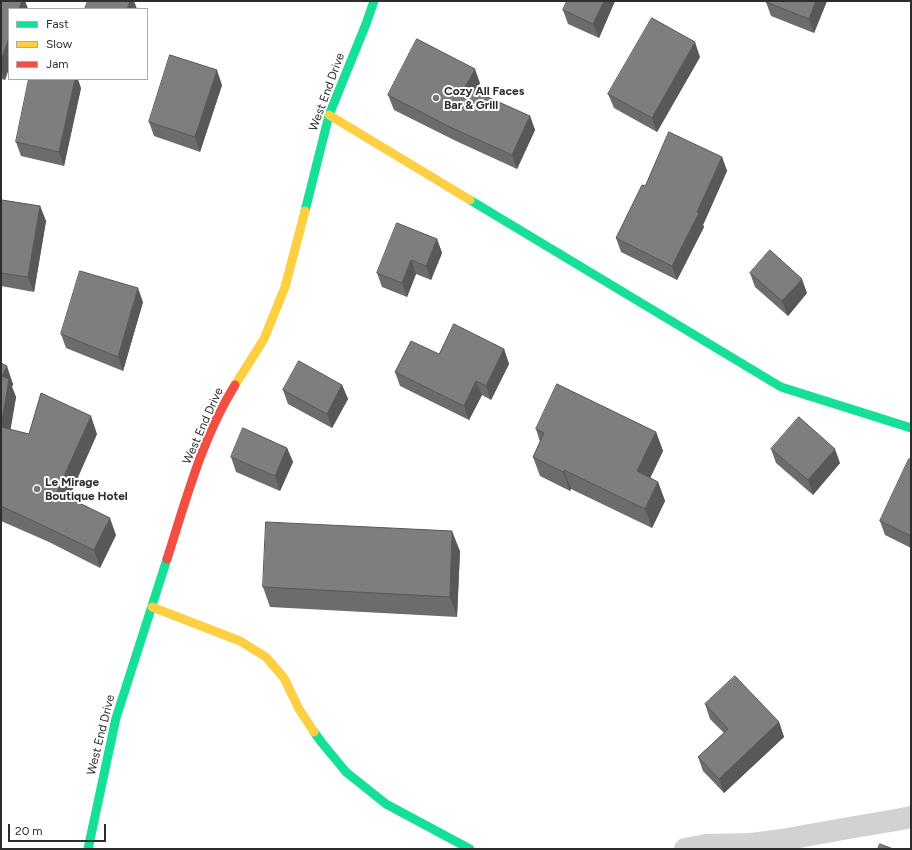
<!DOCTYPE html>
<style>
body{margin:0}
#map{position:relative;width:912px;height:850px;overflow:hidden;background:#fff;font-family:Figtree,sans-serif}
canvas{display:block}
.frame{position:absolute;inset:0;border:2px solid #2d2d2d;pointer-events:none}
.legend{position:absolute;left:8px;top:8px;width:140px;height:72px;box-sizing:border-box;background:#fff;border:1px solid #ababab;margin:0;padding:5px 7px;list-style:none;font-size:12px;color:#2d2d2d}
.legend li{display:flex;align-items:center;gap:8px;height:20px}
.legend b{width:20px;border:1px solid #ababab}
.scale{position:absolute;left:8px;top:824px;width:98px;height:18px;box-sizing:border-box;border:2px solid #2d2d2d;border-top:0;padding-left:5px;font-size:12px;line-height:14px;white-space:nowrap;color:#2d2d2d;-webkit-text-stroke:3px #fff;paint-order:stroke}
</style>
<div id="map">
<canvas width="912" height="850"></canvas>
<div class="frame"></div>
<ul class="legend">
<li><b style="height:5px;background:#16e098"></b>Fast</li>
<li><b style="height:5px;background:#ffcf43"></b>Slow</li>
<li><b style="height:5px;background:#f24e42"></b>Jam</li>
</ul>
<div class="scale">20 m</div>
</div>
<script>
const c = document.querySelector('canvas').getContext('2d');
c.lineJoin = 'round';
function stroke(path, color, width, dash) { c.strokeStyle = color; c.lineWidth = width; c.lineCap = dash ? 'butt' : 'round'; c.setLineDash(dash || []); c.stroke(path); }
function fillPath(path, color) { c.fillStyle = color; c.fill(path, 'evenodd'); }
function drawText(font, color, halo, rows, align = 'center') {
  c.font = font + ' Figtree,sans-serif'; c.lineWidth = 4; c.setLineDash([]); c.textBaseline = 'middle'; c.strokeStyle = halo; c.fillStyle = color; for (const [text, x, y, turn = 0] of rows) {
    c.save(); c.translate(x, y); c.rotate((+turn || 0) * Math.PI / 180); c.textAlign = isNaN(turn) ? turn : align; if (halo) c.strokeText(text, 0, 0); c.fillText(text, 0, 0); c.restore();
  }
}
stroke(new Path2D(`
 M685,849L706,845L751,844L782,840L843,829L896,820L911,817`), '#d2d2d2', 22);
stroke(new Path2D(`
 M470,200L781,387L911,428
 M305,211L329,115L366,24L374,1
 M314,732L322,743L346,772L386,804L470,849
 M88,849L116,718L167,559`), '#16e098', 9);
stroke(new Path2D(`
 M329,115L470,200
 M235,385L264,339L285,287L305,211
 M152,607L240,641L266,657L284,678L299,709L314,732`), '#ffcf43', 9);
stroke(new Path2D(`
 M167,559C186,500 202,438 235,385`), '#f24e42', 9);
fillPath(new Path2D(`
 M1,1H25L28,9H9V68L5,80L1,79Z
 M615,1L599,38L568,24L563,10Z
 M766,1H827L814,33L771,16L766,2Z
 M700,57L657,132L614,108L608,94Z
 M480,83L475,92L530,116L535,130L517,169L456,141L394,110L388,95Z
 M222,85L200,152L154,136L149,122Z
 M81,88L64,166L21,156L16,142Z
 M722,157L727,171L703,225L704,227L677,280L621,252L616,238L645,186Z
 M40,206L46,221L34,292L1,286V207Z
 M437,239L442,253L431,280L416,274L407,297L382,287L377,273Z
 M750,273L807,293L788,316L755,287Z
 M143,302L123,371L66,348L61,334Z
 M504,349L509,364L491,400L482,395L469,420L400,386L395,372L439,354Z
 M1,363L13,384L12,387L16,397L10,430L29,434H97L69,498L116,535L100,568L49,542L1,521Z
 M342,385L348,399L332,428L288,404L283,390Z
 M536,429L656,432L663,451L650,478L658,482L665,501L652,528L571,489L570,491L540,476L533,457L540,442Z
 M287,448L293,462L280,491L236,472L231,457Z
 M771,449L840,463L813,495L776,463Z
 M911,459V548L885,535L880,521Z
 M460,551L457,617L270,607L263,587Z
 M705,704L779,722L784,737L724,793L703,771L698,757L724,733L710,719Z`), '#6c6c6c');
fillPath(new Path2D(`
 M22,1H25L28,9H19Z
 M130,1H134L137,9H127Z
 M604,1H615L599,38L593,24Z
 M816,1H827L814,33L809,19Z
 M9,38V68L5,80L1,70V61Z
 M695,42L700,57L657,132L652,118Z
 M475,69L480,83L470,102L465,87Z
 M217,70L222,85L200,152L195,137Z
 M75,79H78L81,88L64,166L59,152Z
 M530,116L535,130L517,169L512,155Z
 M722,157L727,171L703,225L704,227L677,280L672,266Z
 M40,206L46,221L34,292L28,277Z
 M437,239L442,253L431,280L426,266Z
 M411,260L416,274L407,297L402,283Z
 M802,279L807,293L788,316L782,301Z
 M138,288L143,302L123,371L118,357Z
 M504,349L509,364L491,400L486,386Z
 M7,366L13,384L12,387L16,397L8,445L1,427L2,376Z
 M476,381L482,395L469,420L464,406Z
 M342,385L348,399L332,428L327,414Z
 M91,416L97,434L63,510L57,492Z
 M656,432L663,451L644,491L637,471Z
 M287,448L293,462L280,491L275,476Z
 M835,449L840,463L813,495L808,480Z
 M564,470L571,489L570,491L563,472Z
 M658,482L665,501L652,528L645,509Z
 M110,518L116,535L100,568L94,550Z
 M452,531L460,551L457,617L450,597Z
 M779,722L784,737L724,793L719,779Z`), '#585858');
const building = new Path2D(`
 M1,1H22L19,9H9V38L1,61Z
 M88,1H130L127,9H85Z
 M567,1H604L593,24L563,10Z
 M766,1H816L809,19L766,2Z
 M652,18L695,42L652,118L608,94Z
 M417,39L475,69L465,87L530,116L512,155L450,127L388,95Z
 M170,55L217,70L195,137L149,122Z
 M29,79H75L59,152L16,142Z
 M669,132L722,157L697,212L699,213L672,266L616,238L642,185L645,186Z
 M2,200L40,206L28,277L1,273V207Z
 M397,223L437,239L426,266L411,260L402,283L377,273Z
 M770,250L802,279L782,301L750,273Z
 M80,271L138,288L118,357L61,334Z
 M454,324L504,349L486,386L476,381L464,406L395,372L411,341L439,354Z
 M299,361L342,385L327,414L283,390Z
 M1,363L7,366L2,376L9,379L1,427L29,434L41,393L91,416L57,492L110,518L94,550L42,525L1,506Z
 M557,384L656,432L637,471L658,482L645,509L564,470L563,472L533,457L544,433L536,429Z
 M799,417L835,449L808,480L771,449Z
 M243,428L287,448L275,476L231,457Z
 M909,459H911V536L880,521Z
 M266,522L452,531L450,597L263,587Z
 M735,676L779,722L719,779L698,757L728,729L705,704Z
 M880,844L893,849H878Z`);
fillPath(building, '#7e7e7e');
stroke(building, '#585858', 1);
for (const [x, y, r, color] of [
 [436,98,4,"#767676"],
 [37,489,4,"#767676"]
]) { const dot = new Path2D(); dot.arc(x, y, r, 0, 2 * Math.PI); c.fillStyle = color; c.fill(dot); stroke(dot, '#fff', 1.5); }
drawText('bold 12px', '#2d2d2d', '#fff', [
 ["Cozy All Faces",444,91],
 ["Bar & Grill",444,105],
 ["Le Mirage",45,482],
 ["Boutique Hotel",45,496]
], 'left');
drawText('12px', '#2d2d2d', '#fff', [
 ["West End Drive",327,92,-70],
 ["West End Drive",203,426,-66],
 ["West End Drive",101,735,-76]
]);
</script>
